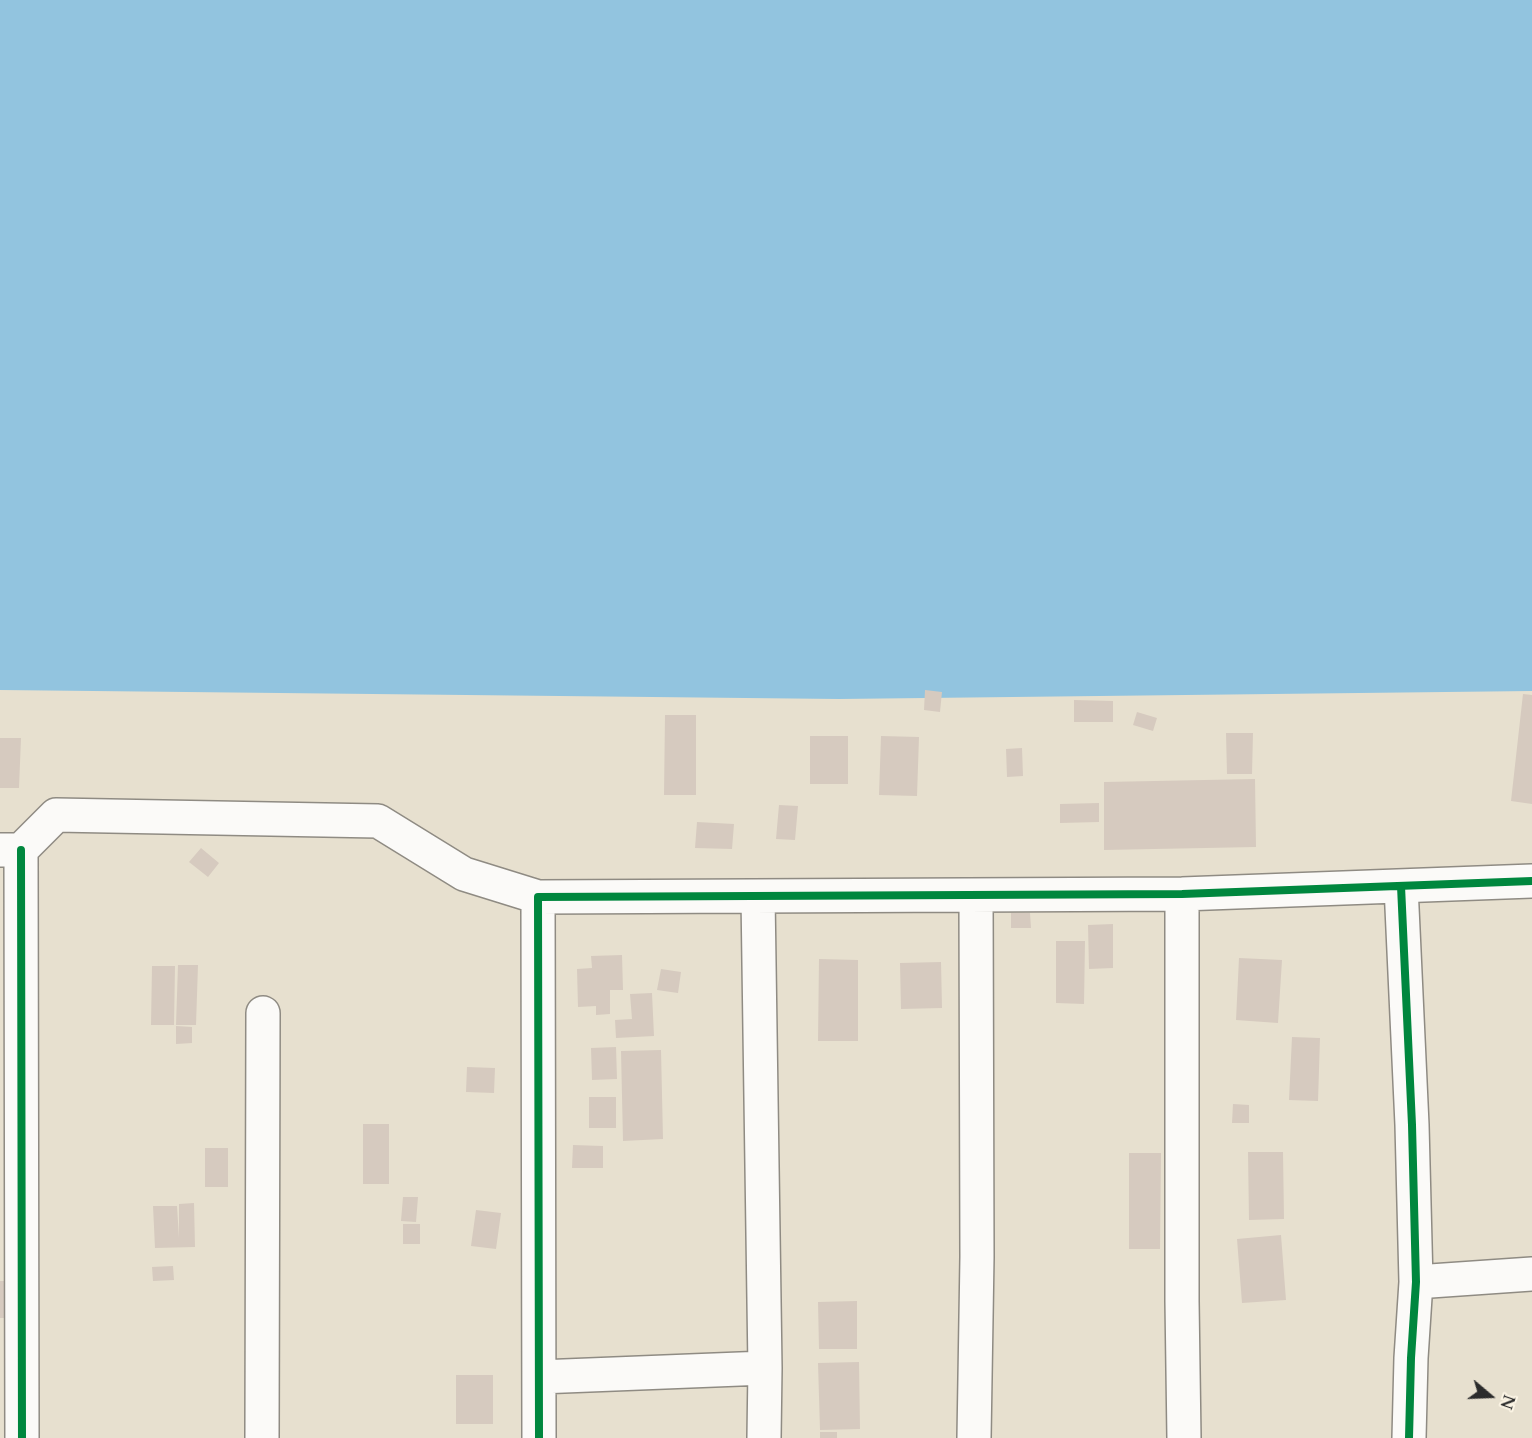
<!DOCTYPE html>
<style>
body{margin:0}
#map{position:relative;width:1532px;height:1438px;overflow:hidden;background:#e7e0cf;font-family:Cardo,serif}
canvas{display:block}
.north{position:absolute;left:1460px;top:1366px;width:60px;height:60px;-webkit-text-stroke:4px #fcf5e5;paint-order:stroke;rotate:109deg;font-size:16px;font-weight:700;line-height:24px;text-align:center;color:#2b2b2b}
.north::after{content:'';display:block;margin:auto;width:21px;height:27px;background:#2b2b2b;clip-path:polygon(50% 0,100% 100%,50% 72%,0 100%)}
</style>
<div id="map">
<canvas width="1532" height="1438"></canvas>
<div class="north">N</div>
</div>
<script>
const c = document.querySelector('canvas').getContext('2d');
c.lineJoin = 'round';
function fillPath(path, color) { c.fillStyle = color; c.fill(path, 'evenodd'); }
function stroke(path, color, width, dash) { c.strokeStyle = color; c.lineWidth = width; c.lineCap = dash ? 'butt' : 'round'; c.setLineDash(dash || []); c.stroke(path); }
fillPath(new Path2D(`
 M0,0H1532V691L839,699L0,690Z`), '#92c4df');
fillPath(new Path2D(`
 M925,690L942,692L940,712L924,710Z
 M1523,694L1532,695V804L1511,801Z
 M1074,700L1113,701V722H1074Z
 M1137,712L1157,718L1153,731L1133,725Z
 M665,715H696V795H664Z
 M1226,733H1253L1252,774H1227Z
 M810,736H848V784H810Z
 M881,736L919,737L917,796L879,795Z
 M0,738H21L19,788H0Z
 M1022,748L1023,776L1007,777L1006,749Z
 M1255,779L1256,847L1104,850V782Z
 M1099,803V822L1060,823V804Z
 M779,805L798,806L795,840L776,839Z
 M697,822L734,824L732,849L695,848Z
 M201,848L219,863L208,877L189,862Z
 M1011,913H1030L1031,928H1011Z
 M1113,924V968L1089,969L1088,925Z
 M1056,941H1085L1084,1004L1056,1003Z
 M622,955L623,990H610V1014L596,1015V1006L578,1007L577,969L592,968L591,956Z
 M1239,958L1282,960L1278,1023L1236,1020Z
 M819,959L858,960V1041H818Z
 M941,962L942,1008L901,1009L900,963Z
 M178,965H198L196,1025H176Z
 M152,966H175L174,1025H151Z
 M661,969L681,972L678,993L657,990Z
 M652,993L654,1036L616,1038L615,1020L632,1019L630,994Z
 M176,1026L192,1027V1043L176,1044Z
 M1292,1037L1320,1038L1318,1101L1289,1100Z
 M616,1047L617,1079L592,1080L591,1048Z
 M661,1050L663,1139L623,1141L621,1051Z
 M467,1067L495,1068L494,1093L466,1092Z
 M589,1097H616V1128H589Z
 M1233,1104L1249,1105V1123H1232Z
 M363,1124H389V1184H363Z
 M573,1145L603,1146V1168H572Z
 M205,1148H228V1187H205Z
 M1248,1152H1283L1284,1219L1249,1220Z
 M1129,1153H1161L1160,1249H1129Z
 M403,1197H418L416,1222L401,1221Z
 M194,1203L195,1247L155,1248L153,1206H177L179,1238V1204Z
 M476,1210L501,1213L496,1249L471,1246Z
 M403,1224H420V1244H403Z
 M1281,1235L1286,1300L1242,1303L1237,1239Z
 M173,1266L174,1280L153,1281L152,1267Z
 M0,1281H7V1318H0Z
 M857,1301V1349H819L818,1302Z
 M859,1362L860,1429L820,1430L818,1363Z
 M456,1375H493V1424H456Z
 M820,1432H837V1438H820Z`), '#d6cabf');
const minor = new Path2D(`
 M0,850H21L56,815L378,821L464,874L538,897
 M21,850L22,1438
 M1401,886L1412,1125L1416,1282L1411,1358L1409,1438
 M1182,894V1301L1184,1438
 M758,896L765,1368L764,1438
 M1416,1282L1532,1274
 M539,1377L765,1368
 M262,1438L263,1013
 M539,1438L538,897L1182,894L1532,881
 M974,1438L977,1257L976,895`);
stroke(minor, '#8f8b83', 36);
stroke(minor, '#fbfaf8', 33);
stroke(new Path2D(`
 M21,850L22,1438
 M1401,886L1412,1125L1416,1282L1411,1358L1409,1438
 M539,1438L538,897L1182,894L1532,881`), '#00873e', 8);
</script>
